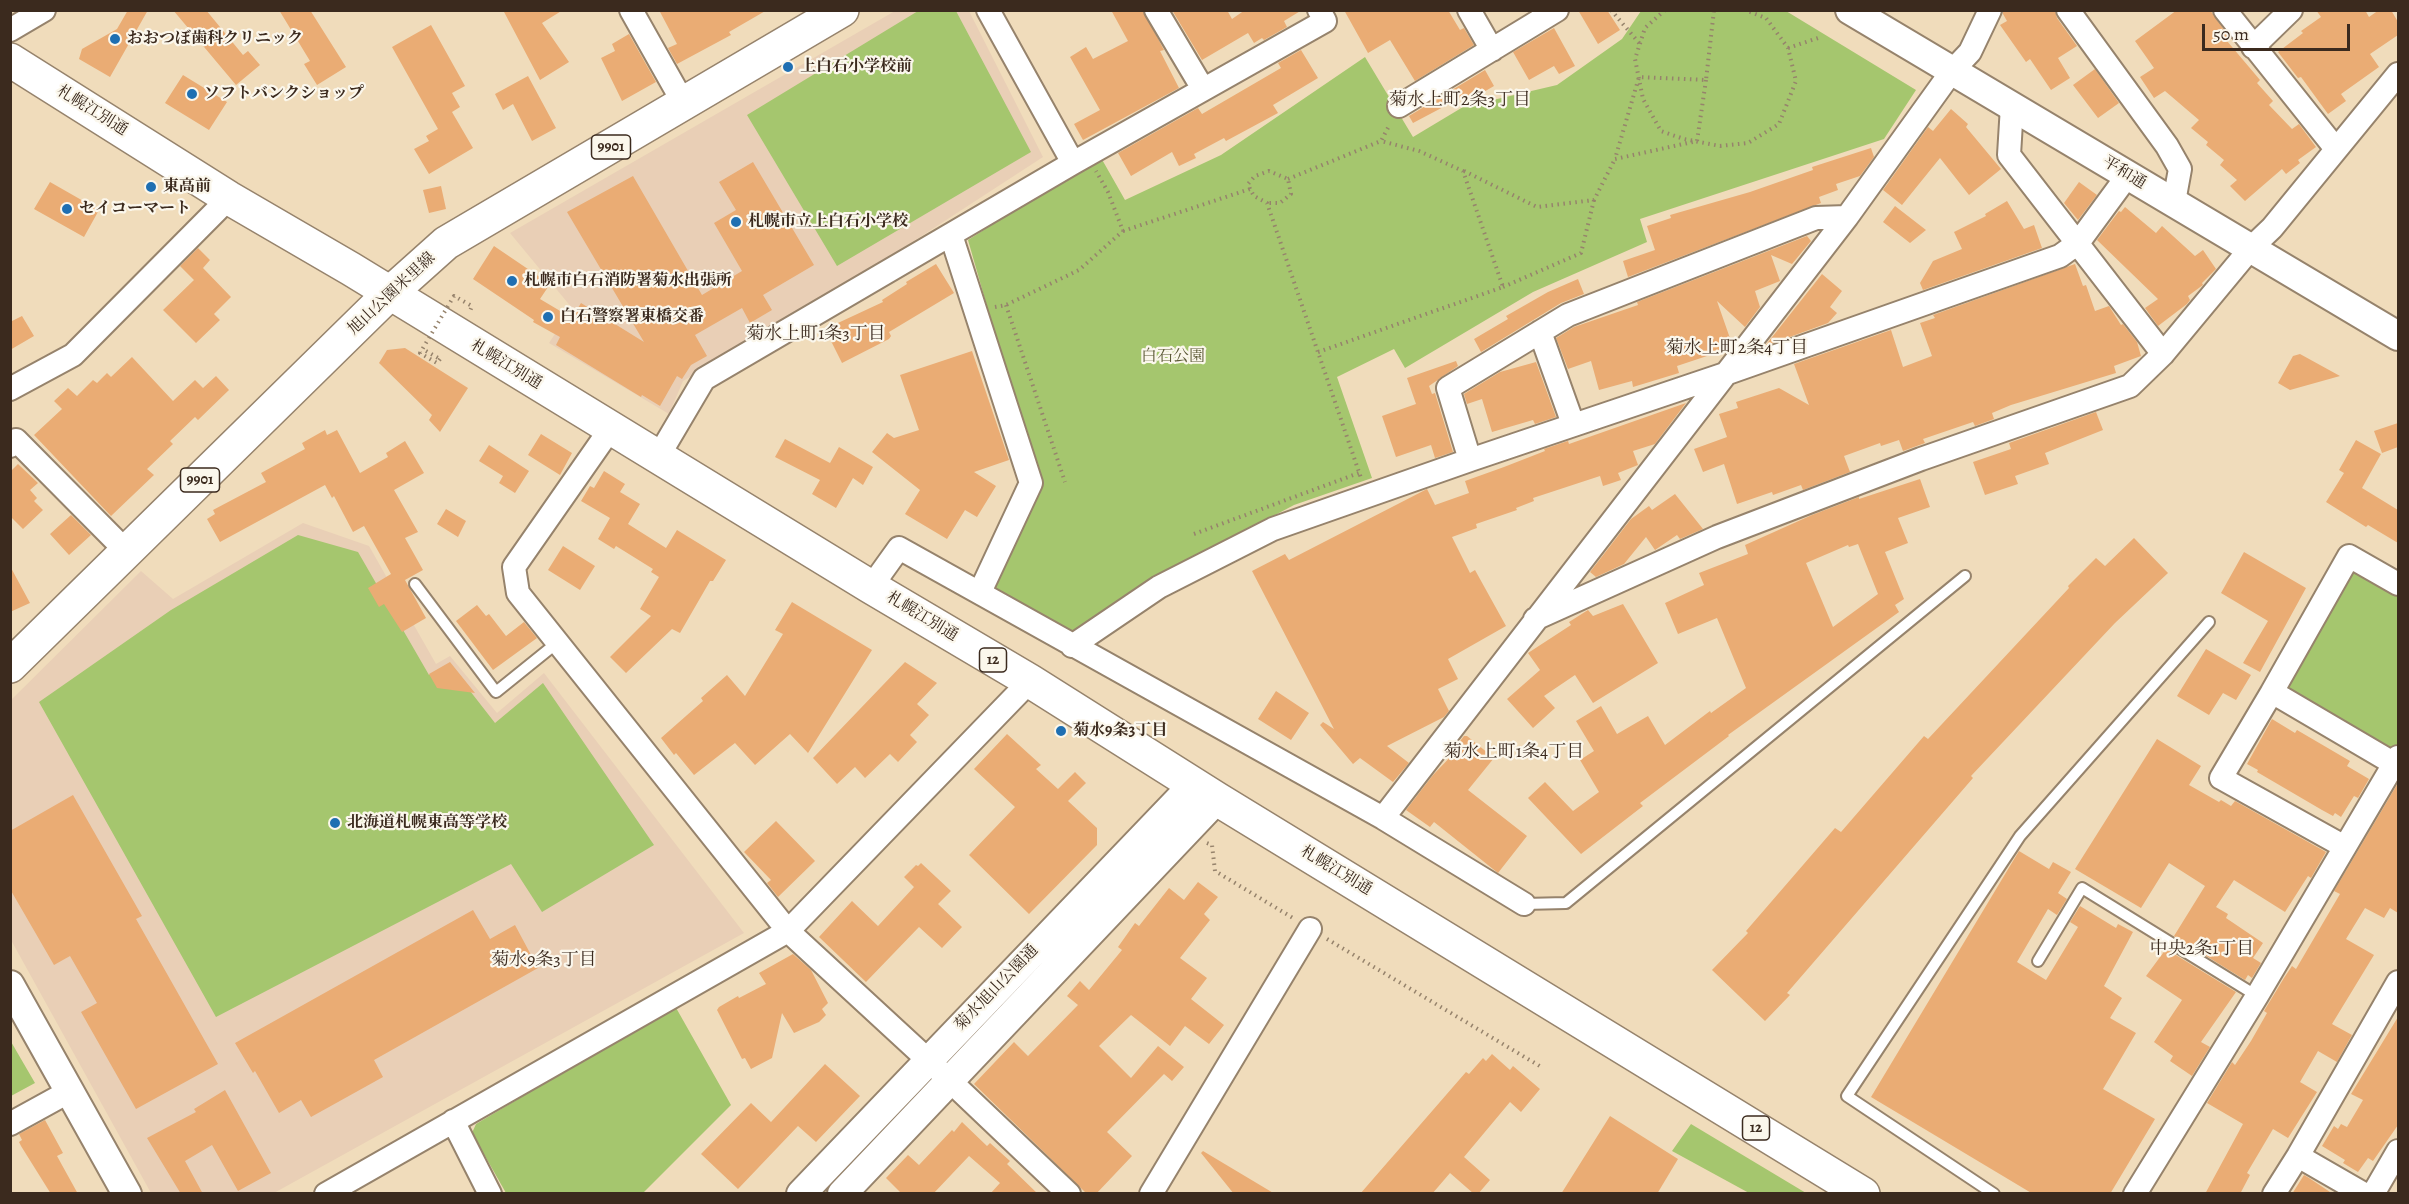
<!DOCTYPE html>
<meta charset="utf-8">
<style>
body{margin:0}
#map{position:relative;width:2409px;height:1204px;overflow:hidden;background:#f0dcbb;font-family:Alegreya,serif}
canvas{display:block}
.frame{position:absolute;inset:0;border:12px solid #3b2a1e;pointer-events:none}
.scale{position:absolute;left:2202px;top:24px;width:148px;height:27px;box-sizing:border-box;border:3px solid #3b2a1e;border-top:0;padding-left:8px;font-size:18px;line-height:21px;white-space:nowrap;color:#3b2a1e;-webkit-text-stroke:4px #fbf7ec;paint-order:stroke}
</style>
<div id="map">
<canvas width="2409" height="1204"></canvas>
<div class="frame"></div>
<div class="scale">50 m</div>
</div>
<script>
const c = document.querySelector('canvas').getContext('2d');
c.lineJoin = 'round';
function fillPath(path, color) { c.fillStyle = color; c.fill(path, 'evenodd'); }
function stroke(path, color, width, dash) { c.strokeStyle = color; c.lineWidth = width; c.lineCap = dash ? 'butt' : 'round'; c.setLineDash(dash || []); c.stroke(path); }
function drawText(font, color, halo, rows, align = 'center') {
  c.font = font + ' Alegreya,"Noto Serif JP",serif'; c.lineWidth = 4.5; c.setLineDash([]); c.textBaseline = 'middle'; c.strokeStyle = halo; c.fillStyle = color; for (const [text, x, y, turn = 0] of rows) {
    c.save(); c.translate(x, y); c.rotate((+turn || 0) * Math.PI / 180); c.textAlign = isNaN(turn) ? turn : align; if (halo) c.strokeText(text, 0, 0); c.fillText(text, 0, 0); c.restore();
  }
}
fillPath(new Path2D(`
 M895,11H969L1043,157L857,278L683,381L669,414L549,343L572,308L510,233Z
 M303,523L369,546L436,664L450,656L497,713L544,673L744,933L274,1193H151L11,940L10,701L141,571L173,599Z`), '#e9cfb6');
fillPath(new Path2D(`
 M918,11H956L1031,152L837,266L747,115Z
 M1641,11H1786L1916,90L1884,139L1640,219L1647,242L1533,292L1405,368L1394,349L1337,377L1372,478L1294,505L1200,555L1071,636L992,587L1039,488L968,240L1100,156L1125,200L1221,155L1365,57L1413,137L1463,107L1557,85L1622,39Z
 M298,535L358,552L429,675L449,664L495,723L543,683L654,845L542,912L511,864L216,1017L39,702L171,610Z
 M2353,569L2398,595V742L2393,752L2284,688Z
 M675,1006L731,1105L643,1193H506L472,1133L476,1124Z
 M10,1040L35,1083L11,1096H10Z
 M1691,1124L1806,1193H1749L1672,1151Z`), '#a5c66e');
fillPath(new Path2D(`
 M128,10H148L110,77L79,59L82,49L117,29Z
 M173,10H206L243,55L248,51L260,65L236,85Z
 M279,10H310L346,67L317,85L304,64L310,61Z
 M503,10H563L542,23L569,62L540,80Z
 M659,10H767L729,32L731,35L677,64L668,48L677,44Z
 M1111,10H1143L1164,50L1160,51L1179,88L1083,140L1074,124L1100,110L1070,57L1086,47L1093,59L1128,41Z
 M1172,10H1227L1232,19L1245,10H1302L1284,21L1287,27L1264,40L1262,38L1254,43L1248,33L1202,60Z
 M1344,10H1448L1460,30L1464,28L1474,45L1415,81L1390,40L1368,53Z
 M1578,10H1607L1620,30L1598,44Z
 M2003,10H2055L2057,18L2077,46L2058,58L2070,78L2051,90L2030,59L2026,62L2000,25L2007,21L2003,14Z
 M2177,10H2210L2230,38L2227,41L2260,80L2257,83L2273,101L2269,105L2292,129L2299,124L2316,147L2298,160L2300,163L2286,174L2282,169L2245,201L2230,186L2237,180L2220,165L2224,160L2206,145L2208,142L2191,128L2199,120L2165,91L2154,98L2140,77L2154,68L2135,41Z
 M2316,10H2365L2369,17L2379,10H2391L2398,22V35L2370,54L2379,67L2341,94L2346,101L2328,114L2301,77L2298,78L2278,52L2303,33L2301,31L2321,17Z
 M431,25L465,86L452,93L460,107L452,112L473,148L429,174L414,149L429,141L426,136L438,129L392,47Z
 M1554,28L1575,66L1559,74L1554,66L1529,80L1513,52Z
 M629,34L656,82L622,101L601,58L615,51L612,44Z
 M1301,50L1318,78L1273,105L1278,113L1226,141L1224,138L1194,154L1196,158L1179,166L1172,152L1131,176L1118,153L1198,108L1202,114L1281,68L1278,63Z
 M2095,69L2119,103L2098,118L2073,85Z
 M1485,70L1494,86L1470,100L1466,95L1413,123L1409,116Z
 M183,75L227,102L209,130L165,103Z
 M528,76L556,128L532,141L513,104L503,110L495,94Z
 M1951,109L1968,124L1966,127L2001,169L1969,195L1940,158L1902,205L1883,190L1928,127L1933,131Z
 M1871,148L1874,157L1860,176L1836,184L1838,190L1819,197L1821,203L1628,277L1623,261L1655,250L1647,226L1671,218L1670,215L1750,192L1813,170L1812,167Z
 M753,162L814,265L763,295L772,310L750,323L742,308L695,335L707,356L691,365L682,379L677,376L660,406L642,395L641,397L556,345L560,337L533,322L534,320L473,279L494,246L550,284L540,299L572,318L581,303L644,342L567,212L633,176L702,295L742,271L714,223L736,210L719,182Z
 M50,182L99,210L84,237L34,209Z
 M2079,182L2097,195L2078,220L2064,203Z
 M441,186L446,209L429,213L423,190Z
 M2007,201L2024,229L2034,225L2042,248L1923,290L1920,283L1933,261L1962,249L1954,232L1986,216L1985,214Z
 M1895,206L1926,230L1910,243L1883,222Z
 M2125,207L2156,233L2162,226L2195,256L2203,250L2216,269L2202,283L2203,285L2188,296L2190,300L2187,304L2158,326L2145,308L2158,299L2097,240L2119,211L2121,212Z
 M1807,236L1811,241L1792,264L1771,255L1780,281L1755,291L1760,307L1745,327L1717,301L1732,344L1728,349L1677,366L1679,373L1633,387L1632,381L1599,390L1591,361L1568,369L1556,338L1574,327L1638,305L1637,302Z
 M198,248L210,260L203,268L231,297L214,314L220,320L196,343L163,310L194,280L180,266Z
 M936,264L954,293L889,332L891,336L889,339L842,363L825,329L883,302L882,300L907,284L906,282Z
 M2075,264L2083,286L2086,285L2095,311L2109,306L2121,325L2123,324L2137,342L2141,356L2114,366L2116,373L2011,405L1992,413L1994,419L1975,426L1973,422L1923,439L1925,443L1903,451L1899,440L1881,446L1880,443L1844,456L1850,472L1803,490L1801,485L1773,495L1772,492L1737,504L1724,464L1703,472L1694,449L1727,437L1719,414L1738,408L1736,402L1779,388L1809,405L1794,364L1891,330L1903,367L1932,356L1920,323L1935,318L1933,315Z
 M1822,274L1842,291L1830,307L1837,313L1828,323L1765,346Z
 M1578,279L1584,294L1561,303L1481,352L1474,339L1508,319L1506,316L1548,292Z
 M22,316L34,336L10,350V322Z
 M405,348L468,388L440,432L429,420L432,415L379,363L387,350Z
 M972,351L1009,460L974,472L996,486L977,517L965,510L947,539L905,514L920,490L872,452L887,433L894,438L919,430L900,375Z
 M2300,354L2340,376L2290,390L2278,383L2293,356Z
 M132,357L173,401L195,380L203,388L216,376L229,390L198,420L195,417L170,441L173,444L147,469L154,475L111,516L34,435L62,409L54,401L68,388L77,396L93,380L97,383L107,373L111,377Z
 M1456,361L1458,366L1429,386L1432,394L1435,393L1453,452L1435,458L1431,445L1396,457L1382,416L1416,404L1407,378Z
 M1536,362L1556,417L1535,424L1533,420L1492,432L1482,399L1467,404L1464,394L1500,372Z
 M1686,403L1655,444L1633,451L1638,465L1618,473L1621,480L1603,486L1600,476L1533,498L1534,501L1516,508L1517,510L1476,524L1477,528L1452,537L1470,573L1475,570L1506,626L1448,659L1458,679L1438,689L1449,711L1444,717L1387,746L1409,763L1393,782L1360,758L1353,764L1320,725L1323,722L1334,729L1252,571L1285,554L1289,560L1427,489L1435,505L1469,493L1465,481L1504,467L1545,451L1544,449L1568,441L1569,444Z
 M2096,412L2103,430L2045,453L2049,464L2015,476L2018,484L1985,495L1973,462L2011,449L2009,443Z
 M2398,423V447L2382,453L2374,431Z
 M325,430L327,435L337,430L360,473L388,457L386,453L405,441L424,473L394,490L418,532L405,538L423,570L405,580L426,618L402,632L384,604L379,607L368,588L391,574L364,526L353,532L334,496L332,498L325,485L220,542L207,519L215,514L213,510L266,482L261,473L305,449L302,443Z
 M541,434L572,453L560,475L528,455Z
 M785,439L830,463L839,447L873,467L863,485L853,478L836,508L812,494L820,480L775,457Z
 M2356,440L2381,454L2362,488L2398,510V543L2368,525L2366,527L2326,502L2344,473L2339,470Z
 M489,445L529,471L515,493L499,483L503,476L479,461Z
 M18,464L38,483L30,490L37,498L34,501L43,510L23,529L10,516V472Z
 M604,471L625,484L620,492L640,504L628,524L666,548L677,530L726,560L713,581H710L680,633L672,629L626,673L610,657L651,616L640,609L659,577L651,572L653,569L616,546L614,549L598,539L610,518L581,501L590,486L594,488Z
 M1920,479L1930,507L1898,518L1908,543L1885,552L1904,599L1895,605L1899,612L1728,735L1729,736L1640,803L1643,806L1581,854L1528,798L1545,782L1573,811L1599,792L1580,760L1594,751L1576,721L1601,706L1617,734L1648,716L1665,745L1710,711L1711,713L1746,688L1717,618L1678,634L1665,603L1704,585L1699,573L1748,554L1745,545L1812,515L1859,497V499ZM1858,544L1878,594L1833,627L1806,563L1848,545L1849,547Z
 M1675,494L1703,529L1680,539L1677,535L1655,550L1646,537L1624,564L1596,577L1590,572L1631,519L1649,506L1652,510Z
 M446,509L466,521L458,537L437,524Z
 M71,515L91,535L69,555L50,534Z
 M2134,538L2168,573L2115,623L1971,776L1973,778L1787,993L1790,995L1765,1021L1712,970L1748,933L1746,931L1835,828L1841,832L1924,736L1928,739L2069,588L2068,586L2096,558L2105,566Z
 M563,546L595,566L580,590L548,570Z
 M2244,552L2306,588L2260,672L2243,663L2268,621L2221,593Z
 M10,566L30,603L10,612Z
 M792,602L872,650L808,753L790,734L755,765L735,743L694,775L676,753L674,755L661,738L703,701L701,698L727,675L745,696L783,634L775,630Z
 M1623,604L1658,663L1593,703L1575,675L1544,696L1555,708L1533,728L1507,699L1540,670L1528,653L1571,625L1569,622L1588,610L1593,616Z
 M477,605L486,616L489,614L506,636L524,622L537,638L493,670L456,621Z
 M2206,649L2251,675L2236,700L2223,693L2209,715L2177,696Z
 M450,662L475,693L437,688L429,674Z
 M905,662L937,683L917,704L929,715L910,735L917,742L898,762L890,754L865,778L855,767L837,784L813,758Z
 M1276,691L1309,713L1291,740L1258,719Z
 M2272,719L2295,733L2297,730L2350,761L2347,766L2369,779L2358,798L2354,796L2341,817L2335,813L2333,816L2322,810L2257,772L2258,770L2247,764Z
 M1007,734L1041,765L1036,769L1058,789L1075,772L1086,783L1068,801L1097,828V845L1029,914L969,855L1015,807L974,769Z
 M1464,736H1467L1494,758L1468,790L1527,836L1498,873L1434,822L1430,827L1406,810L1433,775L1456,751L1454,749Z
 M2157,739L2201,766L2189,785L2219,802L2221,800L2231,806L2235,801L2326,852L2311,878L2308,876L2285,912L2234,880L2216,907L2228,914L2226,918L2263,943L2253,958L2261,963L2252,978L2248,975L2245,980L2174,936L2205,886L2169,863L2141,908L2075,869Z
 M2398,783V913L2390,908L2384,918L2365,908L2346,939L2374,955L2332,1024L2352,1035L2337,1062L2318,1051L2300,1082L2317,1092L2288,1138L2273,1129L2247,1173L2250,1175L2240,1194H2205L2243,1124L2207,1103L2232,1062L2235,1065L2251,1041L2267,1013L2264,1011L2284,978L2292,966L2296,969L2340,894L2334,891Z
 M73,795L142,916L136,919L218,1064L136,1109L81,1012L97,1003L70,956L54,965L10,889V831Z
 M776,821L815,861L778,897L767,883L771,880L744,852Z
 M2019,851L2049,869L2053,862L2071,872L2058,893L2067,899L2057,915L2048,909L2017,962L2046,980L2078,927L2070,922L2080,906L2116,928L2118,924L2133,932L2104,986L2122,998L2110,1018L2136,1033L2103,1089L2155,1119L2110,1194H2033L1871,1097Z
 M921,863L951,891L938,904L962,927L942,948L919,927L866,982L819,937L852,901L878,926L914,887L904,877L916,865L918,866Z
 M1198,882L1218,897L1204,914L1210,920L1180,958L1207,978L1191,999L1224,1025L1209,1044L1185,1026L1170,1046L1131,1015L1099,1046L1131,1078L1158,1046L1184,1067L1172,1081L1164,1074L1107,1132L1132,1156L1096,1194H1087L974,1084L1014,1042L1028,1056L1078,1005L1067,996L1080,981L1089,990L1122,950L1118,947L1135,923L1139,926L1169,888L1184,900Z
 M473,910L490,939L515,925L538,968L374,1060L383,1077L311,1117L301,1100L279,1113L255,1071L253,1073L235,1043Z
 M2166,949L2236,992L2201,1042L2210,1047L2192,1076L2170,1061L2173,1056L2154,1042L2182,1000L2146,976Z
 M793,954L811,970L828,1003L822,1009L826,1015L819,1022L794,1033L782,1013L772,1058L751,1069L745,1058L742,1059L717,1010L719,1007L738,996L739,998L766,984L759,973Z
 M2398,1017V1125L2373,1161L2368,1158L2358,1172L2343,1163L2345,1160L2322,1146L2334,1126L2338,1129L2341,1124L2347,1127L2363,1100L2351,1094Z
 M1492,1054L1510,1070L1513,1066L1540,1089L1521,1112L1510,1102L1464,1157L1490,1180L1478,1194H1474L1450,1173L1432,1194H1360L1466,1072L1469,1074L1483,1058L1486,1061Z
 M825,1064L860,1096L816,1142L798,1126L738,1189L701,1154L751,1103L771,1122Z
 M225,1090L271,1173L238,1191L212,1145L185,1161L203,1194H181L147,1138L196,1112L194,1109Z
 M1610,1116L1678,1159L1657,1194H1561Z
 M45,1120L63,1153L57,1156L78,1194H51L21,1146L19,1142L22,1140L19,1134Z
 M962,1122L987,1146L990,1143L1010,1161L1007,1164L1038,1194H990L1000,1183L969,1156L933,1194H902L886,1178L908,1155L919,1165L952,1130L954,1132Z
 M1203,1151L1275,1194H1234L1201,1153Z
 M2304,1175L2309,1178L2333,1194H2292Z`), '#eaac74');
const service = new Path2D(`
 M415,584L496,692L558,642
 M1524,904L1566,903L1965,576
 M2038,961L2082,888L2257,996
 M1994,1194L1847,1096L2020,836L2209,622`);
const minor = new Path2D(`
 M631,10L684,104
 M988,10L1073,163
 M1156,10L1203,89
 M1469,10L1492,50
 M2068,10L2167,146L2180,169L2174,202
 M2225,10L2336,149
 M10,30L44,10
 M2253,47L2291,10
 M1399,106L1557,10
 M2012,106L2009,155L2163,354
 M951,235L1031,483L980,592
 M1540,332L1573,424
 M10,389L73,355L229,198
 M611,428L514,567L518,593L788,931L928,1060L1069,1194
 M10,446L16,440L127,552
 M658,457L704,379L1073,163L1325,21L1319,10
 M1470,460L1725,374L2060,256L2078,243L2128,175
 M2398,584L2349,556L2272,692L2398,766
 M871,587L899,548L1383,818L1524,904
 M1535,619L1717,537L1921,459L2130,386L2163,354L2251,248L2272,228L2398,74
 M1072,646L1159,587L1273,529L1470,460L1448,388L1568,315L1816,218L1847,217
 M2272,692L2221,778L2345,847
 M1383,818L1847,217L1952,71L1970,52L1990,10
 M453,1121L490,1194
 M10,1124L70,1091
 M2298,1156L2364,1194
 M326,1194L788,931L1030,681
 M1151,1194L1310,929
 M2135,1194L2257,996L2398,757
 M2274,1194L2298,1156L2398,982
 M2373,1194L2398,1151`);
const tertiary = new Path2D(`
 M1850,10L2398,336
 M10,985L127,1194
 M801,1194L1194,784
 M842,1194L1217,799`);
const primary = new Path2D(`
 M10,666L389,294L446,243L842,10`);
const trunk = new Path2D(`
 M10,60L229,198L351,269L871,587L1030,681L1217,799L1863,1194`);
stroke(service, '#96836c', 14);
stroke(minor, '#96836c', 26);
stroke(tertiary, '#96836c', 32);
stroke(primary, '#96836c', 36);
stroke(trunk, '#96836c', 36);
stroke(new Path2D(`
 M1611,10L1640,44
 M1665,10L1645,28L1635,59L1643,99L1661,131L1684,139L1720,146L1748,143L1779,124L1796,81L1788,48L1766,18L1745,10
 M1788,48L1818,38
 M1706,80L1697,141L1615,159L1639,77L1706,80L1714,10
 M1464,171L1537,207L1594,200L1615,159
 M1288,179L1381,141L1390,124
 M1250,189L1248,184L1255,176L1269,171L1288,179L1291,194L1280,203H1267
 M1123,231L1250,189L1254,196L1267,203L1361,478
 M1503,287L1581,253L1594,200
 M1006,305L1065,482
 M995,307L1006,305L1079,270L1123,231L1108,192L1096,171
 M426,351L440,359
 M1318,352L1503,287L1463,171L1419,151L1381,141
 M1194,534L1359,473
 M1207,843L1212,845L1215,871L1293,918
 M1327,939L1543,1068`), '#96836c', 4, [1.5, 4.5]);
stroke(service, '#fff', 10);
stroke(minor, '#fff', 22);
stroke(tertiary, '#fff', 28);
stroke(primary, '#fff', 33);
stroke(trunk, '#fff', 33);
stroke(new Path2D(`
 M440,359L437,363L420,353L454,296L472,306L470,311`), '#96836c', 4, [1.5, 4.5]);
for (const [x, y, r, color] of [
 [115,39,6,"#1f6fb2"],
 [788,67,6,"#1f6fb2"],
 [192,94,6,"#1f6fb2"],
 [151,187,6,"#1f6fb2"],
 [67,209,6,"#1f6fb2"],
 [736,222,6,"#1f6fb2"],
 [512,281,6,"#1f6fb2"],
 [548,317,6,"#1f6fb2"],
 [1061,731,6,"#1f6fb2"],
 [335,823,6,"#1f6fb2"]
]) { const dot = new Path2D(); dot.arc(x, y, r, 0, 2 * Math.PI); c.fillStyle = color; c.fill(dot); stroke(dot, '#fbf7ec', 2); }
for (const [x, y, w] of [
 [611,147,39],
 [200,480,39],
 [993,660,27],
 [1756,1128,27]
]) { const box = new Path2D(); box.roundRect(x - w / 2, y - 12, w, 24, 4.5); c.fillStyle = '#fbf7ec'; c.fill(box); stroke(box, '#3b2a1e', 1.5); }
drawText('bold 15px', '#3b2a1e', null, [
 ["9901",611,147],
 ["9901",200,480],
 ["12",993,660],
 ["12",1756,1128]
]);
drawText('bold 16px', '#3b2a1e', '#fbf7ec', [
 ["おおつぼ歯科クリニック",127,39],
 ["上白石小学校前",800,67],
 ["ソフトバンクショップ",204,94],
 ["東高前",163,187],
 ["セイコーマート",79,209],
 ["札幌市立上白石小学校",748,222],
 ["札幌市白石消防署菊水出張所",524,281],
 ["白石警察署東橋交番",560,317],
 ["菊水9条3丁目",1073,731],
 ["北海道札幌東高等学校",347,823]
], 'left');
drawText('16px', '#3b2a1e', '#fbf7ec', [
 ["札幌江別通",92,111,32],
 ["平和通",2124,173,31],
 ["旭山公園米里線",392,294,-43],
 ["札幌江別通",506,365,31],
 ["札幌江別通",922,617,31],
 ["札幌江別通",1336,871,31],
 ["菊水旭山公園通",997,988,-46]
]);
drawText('16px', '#5b5936', '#fbf7ec', [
 ["白石公園",1173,357]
]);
drawText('18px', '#3b2a1e', '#fbf7ec', [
 ["菊水上町2条3丁目",1460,101],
 ["菊水上町1条3丁目",816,335],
 ["菊水上町2条4丁目",1737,349],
 ["菊水上町1条4丁目",1514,753],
 ["中央2条1丁目",2202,950],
 ["菊水9条3丁目",544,961]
]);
</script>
